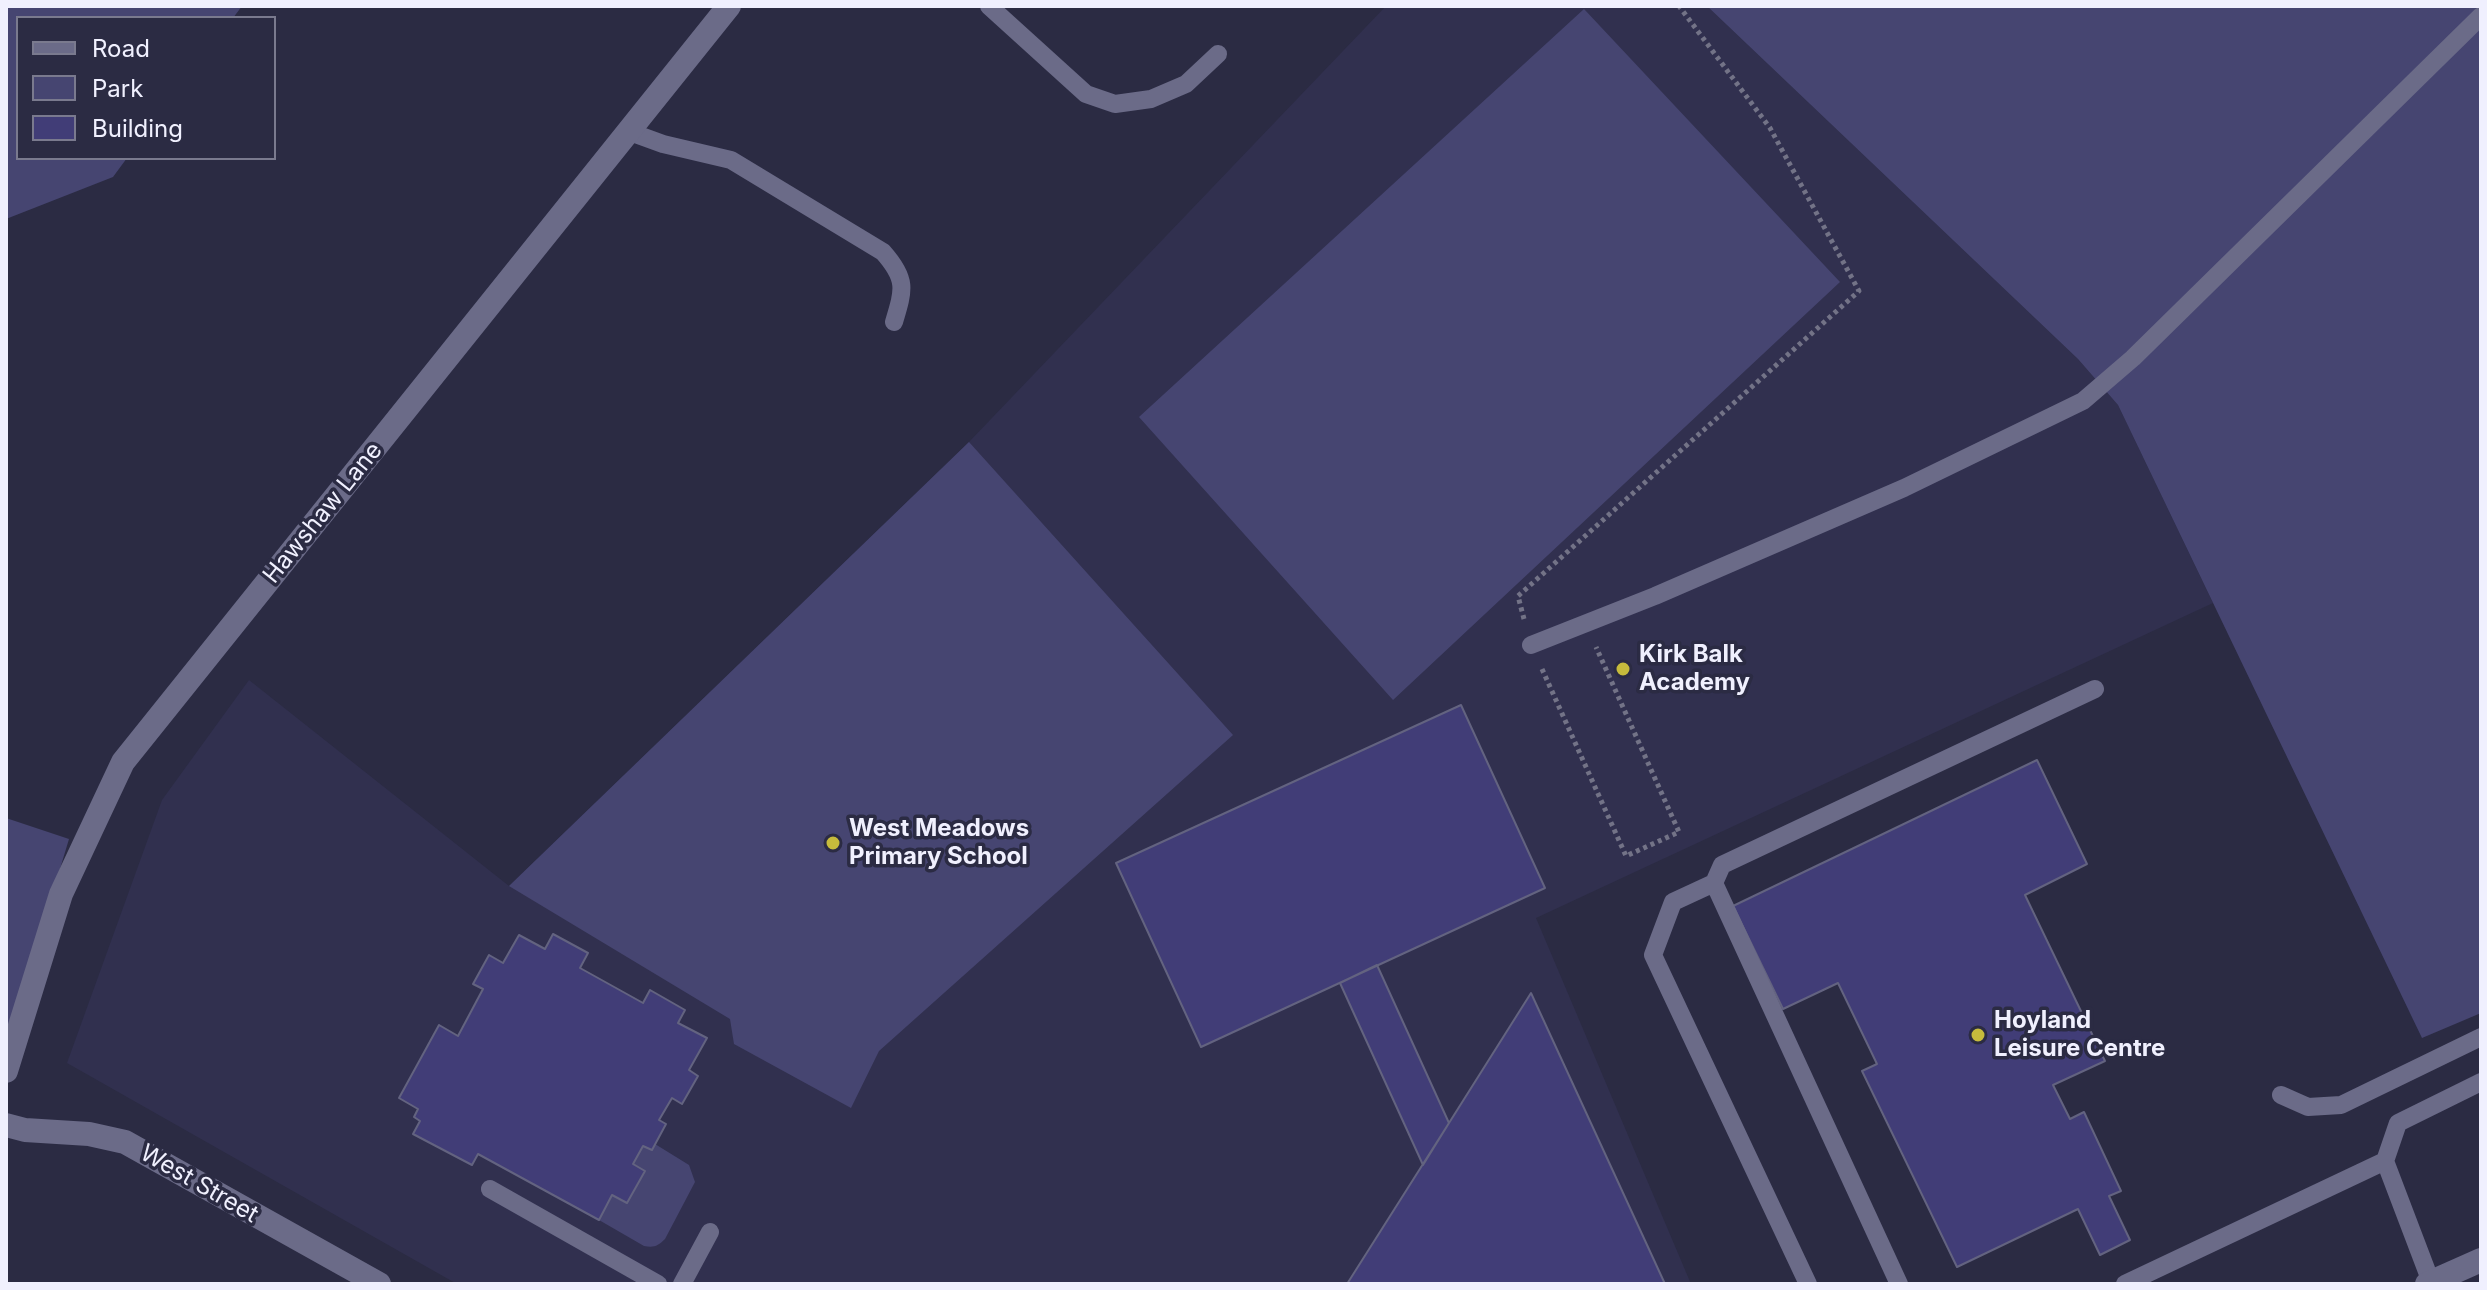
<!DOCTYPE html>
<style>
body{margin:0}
#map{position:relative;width:2487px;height:1290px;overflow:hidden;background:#2b2b43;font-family:Inter,sans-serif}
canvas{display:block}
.frame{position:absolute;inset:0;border:8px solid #f0f0fe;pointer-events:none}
.legend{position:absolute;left:16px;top:16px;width:260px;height:144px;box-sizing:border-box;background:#2b2b43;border:2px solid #7a7a8e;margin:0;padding:10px 14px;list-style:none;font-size:24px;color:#f0f0fe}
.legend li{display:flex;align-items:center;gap:16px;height:40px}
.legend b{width:40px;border:2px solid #7a7a8e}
</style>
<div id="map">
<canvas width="2487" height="1290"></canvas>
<div class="frame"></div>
<ul class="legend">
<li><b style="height:10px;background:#6b6b88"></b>Road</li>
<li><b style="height:22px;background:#464571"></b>Park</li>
<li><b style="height:22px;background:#413d77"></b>Building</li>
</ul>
</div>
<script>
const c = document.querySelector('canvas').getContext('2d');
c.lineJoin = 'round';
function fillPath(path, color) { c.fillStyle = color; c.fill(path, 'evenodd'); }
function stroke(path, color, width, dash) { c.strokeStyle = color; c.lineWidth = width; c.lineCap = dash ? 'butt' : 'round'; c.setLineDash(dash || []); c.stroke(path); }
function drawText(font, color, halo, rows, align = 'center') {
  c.font = font + ' Inter,sans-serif'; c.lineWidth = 7; c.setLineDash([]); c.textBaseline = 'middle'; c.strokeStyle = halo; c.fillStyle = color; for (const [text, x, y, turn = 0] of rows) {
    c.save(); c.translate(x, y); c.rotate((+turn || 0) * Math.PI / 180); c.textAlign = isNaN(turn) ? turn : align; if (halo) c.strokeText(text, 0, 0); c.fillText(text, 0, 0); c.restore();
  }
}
fillPath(new Path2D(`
 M1386,6H1707L2078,359L2118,405L2213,603L1536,918L1691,1284H457L67,1063L162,800L249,680L509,886L969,442Z`), '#31304f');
fillPath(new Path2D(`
 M6,6H242L233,18H18V158H127L113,177L6,219Z
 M1707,6H2481V1013L2422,1038L2118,405L2078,359Z
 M1584,9L1840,282L1393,700L1139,417Z
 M969,442L1233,735L879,1051L851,1108L734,1044L730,1019L509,886Z
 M6,818L69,839L6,1048Z
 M655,1144L689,1165L695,1182L665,1239C658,1246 654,1248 644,1246L599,1220L612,1195L627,1203L644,1171L633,1164L643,1146L651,1150Z`), '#464571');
const building = new Path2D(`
 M1461,705L1545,888L1201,1047L1116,863Z
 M2037,760L2087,864L2025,895L2105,1061L2053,1085L2070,1119L2084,1112L2121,1191L2109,1196L2130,1240L2100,1255L2078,1209L1957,1267L1862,1071L1877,1064L1838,983L1783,1009L1733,906Z
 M553,934L588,953L580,968L643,1003L650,990L685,1010L678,1023L707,1038L689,1070L698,1076L682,1104L672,1098L659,1120L666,1124L652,1150L643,1146L633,1164L645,1171L627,1203L612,1195L599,1220L478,1154L472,1165L413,1134L420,1121L414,1117L418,1109L399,1098L439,1025L458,1036L483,989L473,984L489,955L503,963L519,935L545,949Z
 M1377,965L1449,1123L1423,1165L1340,983Z
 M1531,993L1665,1284H1347L1449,1123Z`);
fillPath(building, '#413d77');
stroke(building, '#636380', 2);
stroke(new Path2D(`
 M1524,619L1518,596L1859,291L1770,128L1679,6
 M1542,669L1626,856L1679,832L1596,647`), '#737387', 5, [4, 4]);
stroke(new Path2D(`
 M989,6L1086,94L1115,104L1151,99L1186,84L1218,54
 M630,132L663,144L731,160L883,252C907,279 904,289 894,322
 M1531,645L1655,596L1904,488L2083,401L2133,358L2481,16
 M1714,883L1899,1284
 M2281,1095L2308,1107L2341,1105L2481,1037
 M490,1189L658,1284
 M2431,1282L2385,1161L2398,1123L2481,1082
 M682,1284L710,1232
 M1808,1284L1653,955L1673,902L1714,883L1722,865L2095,689
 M2125,1284L2385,1161`), '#6b6b88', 18);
stroke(new Path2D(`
 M6,1125L25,1130L89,1134L125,1142L379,1284`), '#6b6b88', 24);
stroke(new Path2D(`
 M6,1071L61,894L123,762L729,6
 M2427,1284L2481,1260`), '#6b6b88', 24);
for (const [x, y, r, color] of [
 [1623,669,8,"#c6bb3c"],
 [833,843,8,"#c6bb3c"],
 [1978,1035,8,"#c6bb3c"]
]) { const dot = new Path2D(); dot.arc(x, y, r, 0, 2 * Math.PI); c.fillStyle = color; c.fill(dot); stroke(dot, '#2b2b43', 3); }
drawText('24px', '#f0f0fe', '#2b2b43', [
 ["Hawshaw Lane",323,513,-51],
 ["West Street",199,1184,30]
]);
drawText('bold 24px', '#f0f0fe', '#2b2b43', [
 ["Kirk Balk",1639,655],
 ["Academy",1639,683],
 ["West Meadows",849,829],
 ["Primary School",849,857],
 ["Hoyland",1994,1021],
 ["Leisure Centre",1994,1049]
], 'left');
</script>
